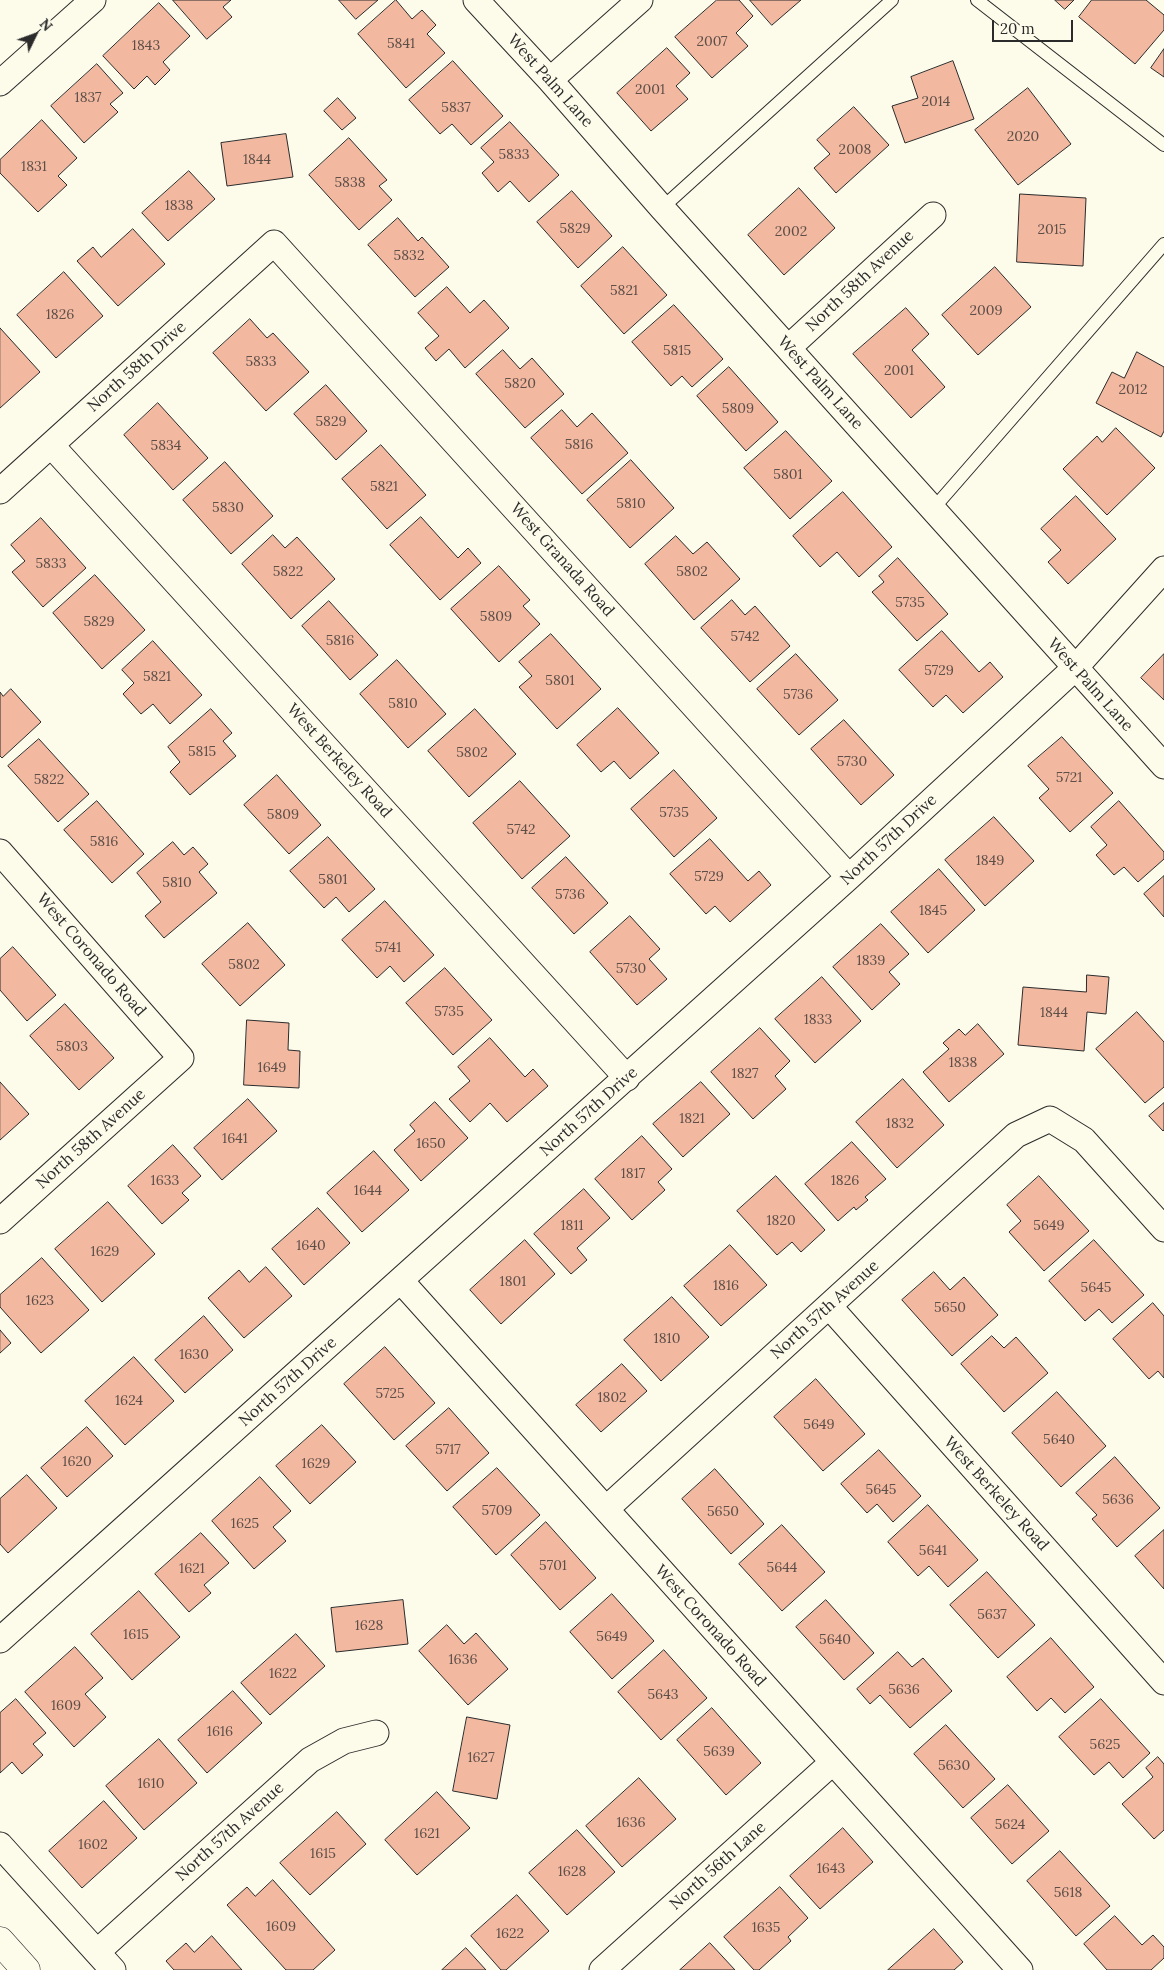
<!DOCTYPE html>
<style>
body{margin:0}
#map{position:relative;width:1164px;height:1970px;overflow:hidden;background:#fdfbea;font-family:Lora,serif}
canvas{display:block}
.north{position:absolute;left:10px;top:10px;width:50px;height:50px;-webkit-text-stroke:4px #fdfbea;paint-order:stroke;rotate:48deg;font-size:14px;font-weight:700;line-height:20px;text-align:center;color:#2b2b2b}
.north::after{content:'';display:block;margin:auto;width:18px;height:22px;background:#2b2b2b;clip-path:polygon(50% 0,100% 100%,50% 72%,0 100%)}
.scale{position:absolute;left:992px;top:20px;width:81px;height:22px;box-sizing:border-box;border:2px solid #2b2b2b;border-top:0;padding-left:6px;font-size:15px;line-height:18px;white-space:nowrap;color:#2b2b2b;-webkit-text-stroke:4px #fdfbea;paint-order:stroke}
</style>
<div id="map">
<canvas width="1164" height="1970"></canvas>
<div class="north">N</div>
<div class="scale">20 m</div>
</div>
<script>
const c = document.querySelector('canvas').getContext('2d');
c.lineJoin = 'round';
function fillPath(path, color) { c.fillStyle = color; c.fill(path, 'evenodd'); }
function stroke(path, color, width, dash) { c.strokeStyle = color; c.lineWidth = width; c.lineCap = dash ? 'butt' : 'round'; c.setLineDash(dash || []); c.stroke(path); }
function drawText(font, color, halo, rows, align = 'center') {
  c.font = font + ' Lora,serif'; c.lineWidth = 4; c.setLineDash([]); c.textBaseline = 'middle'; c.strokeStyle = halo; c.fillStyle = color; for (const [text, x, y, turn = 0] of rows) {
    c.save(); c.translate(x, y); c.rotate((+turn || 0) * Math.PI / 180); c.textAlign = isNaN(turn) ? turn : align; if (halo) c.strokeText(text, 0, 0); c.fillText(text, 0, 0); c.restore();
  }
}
const building = new Path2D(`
 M173,0H231L223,7L232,17L207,39Z
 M339,0H378L356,19Z
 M396,0L412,19L422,10L436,25L427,34L445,53L406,88L358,34Z
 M717,0H739L753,16L736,33L748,46L712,78L675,37Z
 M750,0H801L772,25Z
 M1055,0H1074L1065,9Z
 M1092,0H1146L1164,15V30L1135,64L1079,17Z
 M159,3L190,36L163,62L170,70L155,85L147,76L134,89L103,56Z
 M667,48L690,73L676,86L688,99L651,131L617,93Z
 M1164,49V77L1151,68Z
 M453,61L503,116L471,145L452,124L440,134L409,100Z
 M953,61L974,119L905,143L892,106L918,98L911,77Z
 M97,64L123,93L110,104L118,112L84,143L51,106Z
 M1028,88L1071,144L1018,185L975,130Z
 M338,98L356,118L342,130L324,111Z
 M854,107L889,145L836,193L814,168L830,154L817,140Z
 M42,120L77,158L58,176L67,185L38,212L0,173V160Z
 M510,122L559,175L529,202L510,181L498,192L482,173L494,162L481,148Z
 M286,134L293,177L227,186L221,143Z
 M349,138L387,180L379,186L392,200L359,230L309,175Z
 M189,171L215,199L168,241L142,213Z
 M799,188L835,228L784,275L748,235Z
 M572,191L612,236L578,268L537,222Z
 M1020,194L1086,198L1083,266L1017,262Z
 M398,218L418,241L422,237L449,267L415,297L368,245Z
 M133,229L165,264L118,306L77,261L93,247L101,257Z
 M623,247L667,295L624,334L581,286Z
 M995,267L1031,307L978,355L942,315Z
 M64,272L103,316L56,358L17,315Z
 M447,287L470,313L484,300L509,328L465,368L449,349L436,361L425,348L439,336L418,313Z
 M674,305L723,359L692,387L682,376L671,386L632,342Z
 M906,308L929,334L912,350L945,387L911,418L853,354Z
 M250,319L267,338L273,333L309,372L266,411L213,353Z
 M0,328L40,372L0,408Z
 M503,350L520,369L532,358L564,394L525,428L476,374Z
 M1137,352L1164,367V431L1161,437L1096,403L1112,372L1124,378Z
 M729,367L778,422L746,451L697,396Z
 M326,385L367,431L336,460L294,414Z
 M158,403L208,458L173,490L124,435Z
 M562,410L577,427L592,413L628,453L582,494L531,438Z
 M1116,428L1155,468L1107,515L1063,469L1097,436L1102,442Z
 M786,431L832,481L790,519L744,468Z
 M381,445L426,495L387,529L342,479Z
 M631,460L674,508L630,548L587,500Z
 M225,462L273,516L231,554L183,500Z
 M843,492L892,547L859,577L837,552L820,567L793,536Z
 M1076,496L1116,539L1068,584L1048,562L1061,550L1041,529Z
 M421,517L458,558L468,548L481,563L440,600L390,545Z
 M41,518L86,568L43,607L12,572L25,561L11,545Z
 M273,535L285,548L297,537L335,579L291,619L242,564Z
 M676,536L693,554L707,542L740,579L694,620L645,564Z
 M898,558L948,614L917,641L872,592L884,582L879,576Z
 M499,566L530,600L523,606L540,624L499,662L451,609Z
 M95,575L145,630L102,669L53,613Z
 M732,600L745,615L755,606L790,646L750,682L701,628Z
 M329,601L378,655L350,680L302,626Z
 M942,631L979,672L990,662L1003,677L963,713L946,695L933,707L899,670Z
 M551,634L601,689L557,729L519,687L532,676L519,662Z
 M153,641L202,695L170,724L153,704L141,714L123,694L134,683L122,670Z
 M796,654L838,700L799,735L757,689Z
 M1164,654V700L1141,678Z
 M397,660L446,714L408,748L360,694Z
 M11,689L41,722L2,758L0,756V692L3,696Z
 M618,708L659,753L630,779L614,761L601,772L577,745Z
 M211,709L232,733L223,741L236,756L190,795L170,772L180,762L168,747Z
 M475,709L516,754L469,797L428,751Z
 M844,720L894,775L861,805L811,749Z
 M1062,737L1113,793L1070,832L1039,798L1049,789L1028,766Z
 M39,739L89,794L58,822L8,766Z
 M674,770L717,818L674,857L631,809Z
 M277,775L321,825L289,854L244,805Z
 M520,781L570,836L522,879L473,823Z
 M97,801L144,854L112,883L64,830Z
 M1119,801L1164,852V859L1138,882L1124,867L1114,875L1096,855L1107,845L1091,827Z
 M994,817L1034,861L985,906L945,860Z
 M328,837L375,889L349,912L336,897L324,908L290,871Z
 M710,839L748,881L759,871L771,885L730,922L715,906L706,914L670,874Z
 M173,842L184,855L193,847L208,864L199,872L217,893L164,938L145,916L161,902L137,873Z
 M566,857L608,903L574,934L532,888Z
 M939,869L975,910L928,953L891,912Z
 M1164,876V917L1144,894Z
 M385,901L434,955L404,982L390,966L377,978L342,940Z
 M630,916L660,949L649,959L667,979L637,1005L590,952Z
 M248,923L285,965L240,1006L202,964Z
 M881,924L909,954L889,972L900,984L872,1010L833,967Z
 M13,947L56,995L27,1021L0,990V959Z
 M445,968L492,1020L453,1055L406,1003Z
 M1087,975L1109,977L1106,1014L1087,1012L1084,1051L1018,1045L1023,987L1086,992Z
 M822,977L861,1021L815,1063L775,1019Z
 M65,1004L114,1058L79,1090L30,1036Z
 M1137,1012L1164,1042V1087L1145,1103L1096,1049Z
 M247,1020L289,1023L288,1050L300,1051L299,1088L244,1085Z
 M978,1024L1004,1054L949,1102L923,1072L949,1049L943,1043L959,1029L965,1035Z
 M760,1028L790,1061L775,1076L786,1089L753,1119L711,1072Z
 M490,1038L525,1077L533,1069L548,1086L507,1122L490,1103L470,1122L449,1099L470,1081L458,1067Z
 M903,1079L944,1125L897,1168L856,1122Z
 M0,1082L29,1114L0,1140Z
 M701,1082L730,1114L683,1157L653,1124Z
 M248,1099L277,1131L222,1180L194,1148Z
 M435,1102L468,1138L421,1181L394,1150L415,1131L410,1125Z
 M1164,1103V1130L1163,1131L1149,1116Z
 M642,1136L672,1169L658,1182L665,1190L632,1220L595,1179Z
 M852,1142L886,1179L865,1197L868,1200L856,1210L854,1207L838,1221L805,1184Z
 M173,1145L201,1176L182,1193L189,1200L162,1224L128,1186Z
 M374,1151L409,1190L362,1232L327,1193Z
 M776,1176L825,1230L801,1252L792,1242L777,1255L737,1211Z
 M1039,1176L1089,1231L1044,1271L1009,1232L1021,1221L1007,1205Z
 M584,1189L610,1218L577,1248L587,1260L571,1274L534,1234Z
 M108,1202L155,1254L102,1302L55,1249Z
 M318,1208L350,1243L304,1285L272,1249Z
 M525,1240L555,1274L501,1324L470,1290Z
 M1094,1240L1144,1295L1112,1323L1099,1309L1085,1321L1049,1281Z
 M730,1245L767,1285L721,1326L684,1286Z
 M42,1258L89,1310L41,1353L0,1307V1295Z
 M266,1267L292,1296L244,1338L208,1298L239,1270L249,1282Z
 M934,1272L950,1290L964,1277L998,1315L952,1356L902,1300Z
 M672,1297L709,1337L661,1381L624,1340Z
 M1153,1303L1164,1316V1378L1158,1371L1149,1379L1113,1339Z
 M204,1316L233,1350L185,1393L155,1360Z
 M0,1330L11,1343L0,1353Z
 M992,1336L1004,1348L1016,1337L1048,1373L1004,1412L961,1364Z
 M385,1347L435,1403L394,1440L344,1384Z
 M134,1357L174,1401L125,1445L85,1401Z
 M622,1364L647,1391L601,1432L576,1405Z
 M816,1379L865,1434L823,1471L774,1417Z
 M1057,1392L1106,1446L1061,1487L1012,1433Z
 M449,1408L489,1453L447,1491L406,1446Z
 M322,1425L356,1462L310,1504L276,1466Z
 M87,1427L113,1456L67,1497L41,1468Z
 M879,1450L921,1496L893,1522L877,1504L867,1513L841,1484Z
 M1115,1457L1160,1508L1117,1547L1092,1519L1097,1515L1076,1493Z
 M497,1468L540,1515L496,1555L453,1507Z
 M715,1469L764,1524L731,1554L682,1499Z
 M27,1475L57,1508L8,1553L0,1544V1499Z
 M260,1477L291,1511L273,1527L286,1541L254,1569L212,1521Z
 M928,1505L978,1560L948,1587L929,1566L918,1576L888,1542Z
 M546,1522L596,1578L560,1610L511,1555Z
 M782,1525L825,1572L782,1611L739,1564Z
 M1164,1530V1589L1135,1556Z
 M201,1533L229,1563L204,1585L211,1593L189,1612L155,1574Z
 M987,1572L1035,1625L998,1658L950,1605Z
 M139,1591L180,1637L132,1680L91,1634Z
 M612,1594L654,1641L612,1679L570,1632Z
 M403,1600L408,1644L336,1652L331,1608Z
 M826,1600L874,1653L844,1680L796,1627Z
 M447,1625L464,1644L476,1633L508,1669L468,1705L419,1651Z
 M296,1634L325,1666L270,1715L241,1683Z
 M1051,1638L1094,1687L1065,1713L1051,1698L1037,1711L1007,1677Z
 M75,1647L103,1678L85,1694L106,1717L74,1747L25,1692Z
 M664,1650L707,1698L661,1740L618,1692Z
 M898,1652L912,1667L923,1658L952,1691L910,1728L880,1695L870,1704L857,1689Z
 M233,1691L262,1723L207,1773L178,1740Z
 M16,1699L46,1733L33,1744L43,1755L22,1774L12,1762L0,1773V1713Z
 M1101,1699L1150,1753L1123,1778L1109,1762L1094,1775L1059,1737Z
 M712,1708L761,1763L726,1795L677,1740Z
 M467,1717L510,1725L497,1799L453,1791Z
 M946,1725L995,1779L963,1808L914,1754Z
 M159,1739L197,1783L144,1830L106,1786Z
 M1158,1757L1164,1764V1830L1154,1839L1122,1804L1153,1777L1146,1768Z
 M639,1778L676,1819L622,1867L586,1826Z
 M1008,1785L1049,1831L1012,1864L971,1818Z
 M437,1792L470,1828L417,1875L385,1840Z
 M104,1801L137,1838L82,1888L49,1851Z
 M337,1812L366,1844L310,1895L280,1863Z
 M843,1828L873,1862L820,1909L790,1876Z
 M577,1830L615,1872L567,1915L529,1873Z
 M1060,1851L1110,1906L1076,1936L1027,1881Z
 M273,1880L335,1950L313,1970H286L227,1905L247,1887L255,1896Z
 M780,1887L808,1918L788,1937L791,1941L759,1970H754L724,1937Z
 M517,1895L549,1931L506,1970H501L471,1936Z
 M1115,1916L1142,1945L1153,1935L1164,1947V1958L1151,1970H1107L1084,1944Z
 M934,1929L963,1962L954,1970H888Z
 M212,1936L242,1970H174L166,1961L186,1943L194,1952Z
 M710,1943L735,1970H680Z
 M466,1948L486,1970H442Z`);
fillPath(building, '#f2b8a0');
stroke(building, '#2b2b2b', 1);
const service = new Path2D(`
 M977,0L1164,145
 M662,208L892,0
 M933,509L1164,244`);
const minor = new Path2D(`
 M476,0L550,80L662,208L1164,766
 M550,80L640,0
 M0,83L93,0
 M788,348L933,215
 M51,445L627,1078
 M0,491L274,243L849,877
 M0,852L181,1058L0,1221
 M401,1281L1020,1970
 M829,1306L1164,1682
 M606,1509L1016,1135L1050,1119L1084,1140L1164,1229
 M0,1640L849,877L1075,668L1164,569
 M0,1845L113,1970
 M97,1952L310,1760L344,1741L376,1733
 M602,1970L833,1762`);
const primary = new Path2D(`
 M0,1941L26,1970`);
stroke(service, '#2b2b2b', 14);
stroke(minor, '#2b2b2b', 27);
stroke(primary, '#2b2b2b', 29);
stroke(service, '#fdfbea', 12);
stroke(minor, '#fdfbea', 25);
stroke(primary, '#fdfbea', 28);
drawText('14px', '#5d4e48', null, [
 ["2007",712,42],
 ["5841",401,44],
 ["1843",146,46],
 ["2001",650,90],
 ["1837",88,98],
 ["2014",936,102],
 ["5837",456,108],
 ["2020",1023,137],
 ["2008",855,150],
 ["5833",514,155],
 ["1844",257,160],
 ["1831",34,167],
 ["5838",350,183],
 ["1838",179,206],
 ["5829",575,229],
 ["2015",1052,230],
 ["2002",791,232],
 ["5832",409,256],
 ["5821",624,291],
 ["2009",986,311],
 ["1826",60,315],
 ["5815",677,351],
 ["5833",261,362],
 ["2001",899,371],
 ["5820",520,384],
 ["2012",1133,390],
 ["5809",738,409],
 ["5829",331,422],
 ["5816",579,445],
 ["5834",166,446],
 ["5801",788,475],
 ["5821",384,487],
 ["5810",631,504],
 ["5830",228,508],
 ["5833",51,564],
 ["5822",288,572],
 ["5802",692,572],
 ["5735",910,603],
 ["5809",496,617],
 ["5829",99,622],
 ["5742",745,637],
 ["5816",340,641],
 ["5729",939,671],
 ["5821",157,677],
 ["5801",560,681],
 ["5736",798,695],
 ["5810",403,704],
 ["5815",202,752],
 ["5802",472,753],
 ["5730",852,762],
 ["5721",1069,778],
 ["5822",49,780],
 ["5735",674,813],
 ["5809",283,815],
 ["5742",521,830],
 ["5816",104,842],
 ["1849",990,861],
 ["5729",709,877],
 ["5801",333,880],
 ["5810",177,883],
 ["5736",570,895],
 ["1845",933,911],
 ["5741",388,948],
 ["1839",871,961],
 ["5802",244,965],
 ["5730",631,969],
 ["5735",449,1012],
 ["1844",1054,1013],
 ["1833",818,1020],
 ["5803",72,1047],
 ["1838",963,1063],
 ["1649",272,1068],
 ["1827",745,1074],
 ["1821",692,1119],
 ["1832",900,1124],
 ["1641",235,1139],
 ["1650",431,1144],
 ["1817",633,1174],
 ["1633",165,1181],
 ["1826",845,1181],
 ["1644",368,1191],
 ["1820",781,1221],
 ["1811",572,1226],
 ["5649",1049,1226],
 ["1640",311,1246],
 ["1629",105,1252],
 ["1801",513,1282],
 ["1816",726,1286],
 ["5645",1096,1288],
 ["1623",40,1301],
 ["5650",950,1308],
 ["1810",667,1339],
 ["1630",194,1355],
 ["5725",390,1394],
 ["1802",612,1398],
 ["1624",129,1401],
 ["5649",819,1425],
 ["5640",1059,1440],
 ["5717",448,1450],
 ["1620",77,1462],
 ["1629",316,1464],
 ["5645",881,1490],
 ["5636",1118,1500],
 ["5709",497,1511],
 ["5650",723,1512],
 ["1625",245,1524],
 ["5641",933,1551],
 ["5701",553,1566],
 ["5644",782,1568],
 ["1621",192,1569],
 ["5637",992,1615],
 ["1628",369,1626],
 ["1615",136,1635],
 ["5649",612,1637],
 ["5640",835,1640],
 ["1636",463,1660],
 ["1622",283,1674],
 ["5636",904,1690],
 ["5643",663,1695],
 ["1609",66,1706],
 ["1616",220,1732],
 ["5625",1105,1745],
 ["5639",719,1752],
 ["1627",481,1758],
 ["5630",954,1766],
 ["1610",151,1784],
 ["1636",631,1823],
 ["5624",1010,1825],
 ["1621",427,1834],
 ["1602",93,1845],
 ["1615",323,1854],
 ["1643",831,1869],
 ["1628",572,1872],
 ["5618",1068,1893],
 ["1609",281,1927],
 ["1635",766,1928],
 ["1622",510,1934]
]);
drawText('16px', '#2b2b2b', '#fdfbea', [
 ["West Palm Lane",550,81,48],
 ["North 58th Avenue",860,281,-43],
 ["North 58th Drive",137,367,-42],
 ["West Palm Lane",820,383,48],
 ["West Granada Road",562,560,48],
 ["West Palm Lane",1090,685,48],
 ["West Berkeley Road",339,761,48],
 ["North 57th Drive",889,840,-43],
 ["West Coronado Road",91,955,49],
 ["North 57th Drive",589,1112,-42],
 ["North 58th Avenue",91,1139,-42],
 ["North 57th Avenue",825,1310,-42],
 ["North 57th Drive",288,1382,-42],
 ["West Berkeley Road",996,1494,48],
 ["West Coronado Road",710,1626,48],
 ["North 57th Avenue",230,1832,-42],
 ["North 56th Lane",718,1866,-42]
]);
</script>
